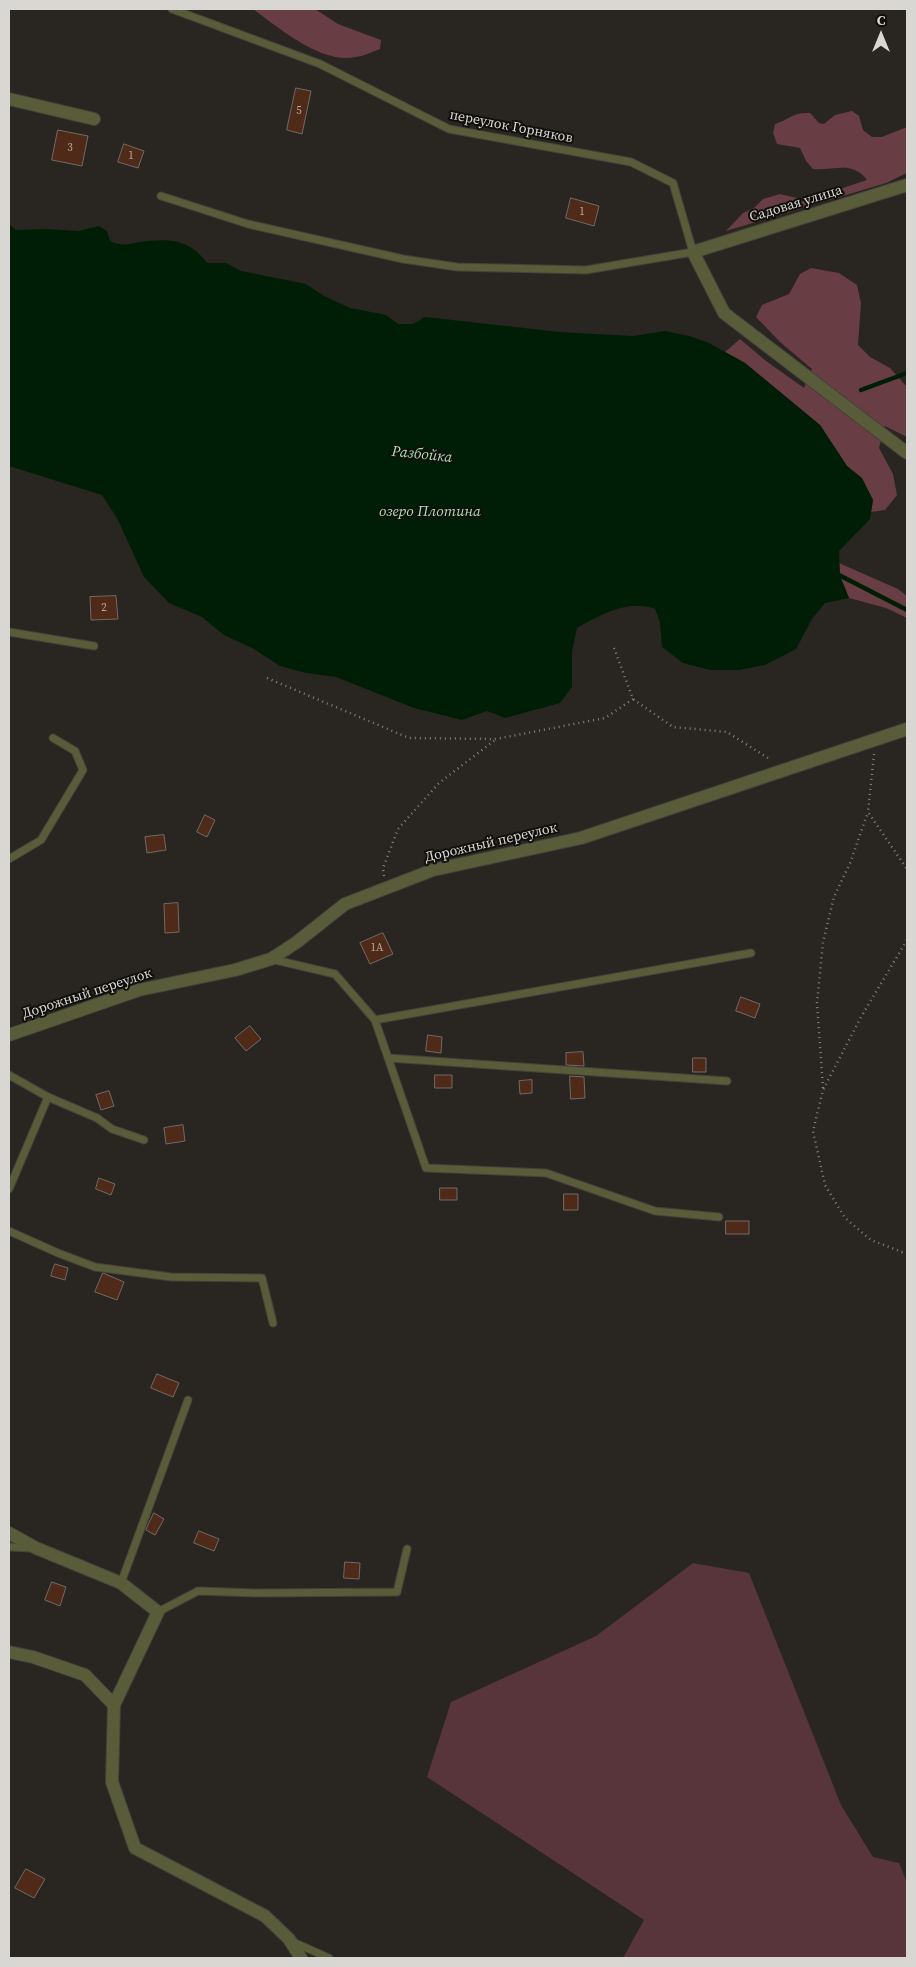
<!DOCTYPE html>
<meta charset="utf-8">
<style>
body{margin:0}
#map{position:relative;width:916px;height:1967px;overflow:hidden;background:#292520;font-family:"Source Serif 4",serif}
canvas{display:block}
.frame{position:absolute;inset:0;border:10px solid #d9d7d3;pointer-events:none}
.north{position:absolute;left:856px;top:10px;width:50px;height:50px;-webkit-text-stroke:4px #100f0c;paint-order:stroke;rotate:0deg;font-size:14px;font-weight:700;line-height:20px;text-align:center;color:#d9d7d3}
.north::after{content:'';display:block;margin:auto;width:18px;height:22px;background:#d9d7d3;clip-path:polygon(50% 0,100% 100%,50% 72%,0 100%)}
</style>
<div id="map">
<canvas width="916" height="1967"></canvas>
<div class="frame"></div>
<div class="north">С</div>
</div>
<script>
const c = document.querySelector('canvas').getContext('2d');
c.lineJoin = 'round';
function fillPath(path, color) { c.fillStyle = color; c.fill(path, 'evenodd'); }
function stroke(path, color, width, dash) { c.strokeStyle = color; c.lineWidth = width; c.lineCap = dash ? 'butt' : 'round'; c.setLineDash(dash || []); c.stroke(path); }
function drawText(font, color, halo, rows, align = 'center') {
  c.font = font + ' "Source Serif 4",serif'; c.lineWidth = 4; c.setLineDash([]); c.textBaseline = 'middle'; c.strokeStyle = halo; c.fillStyle = color; for (const [text, x, y, turn = 0] of rows) {
    c.save(); c.translate(x, y); c.rotate((+turn || 0) * Math.PI / 180); c.textAlign = isNaN(turn) ? turn : align; if (halo) c.strokeText(text, 0, 0); c.fillText(text, 0, 0); c.restore();
  }
}
fillPath(new Path2D(`
 M693,1563L749,1573L841,1805L873,1857L899,1863L907,1883V1958H623L644,1920L427,1777L451,1702L596,1636Z`), '#58353a');
fillPath(new Path2D(`
 M253,9H315L338,24L381,40L380,49C368,54 358,58 346,58C315,58 277,27 253,9Z
 M852,111L859,116L863,130L872,137H882L907,127V173L886,183L726,231L743,213L754,208L763,199L780,194L797,198L819,196L867,180C852,160 834,171 813,169L806,161L800,148L777,144L773,133L775,124C790,119 793,112 810,113L819,123L824,124L835,115Z
 M811,268L839,273L857,285L861,303L858,345L870,357L890,368L907,387V437L885,426L879,448L893,474L897,495L885,510L871,512L873,500L862,479L847,466L820,425L745,363L725,352L740,339L766,361L804,388L812,369L780,342L756,317L762,305L789,294L800,274Z
 M839,563L898,589L907,596V618L886,608L849,598L840,576Z`), '#683d43');
fillPath(new Path2D(`
 M9,224L16,230L46,229L79,231L99,226L107,231L110,241C121,247 129,244 140,242C168,238 190,239 207,263H226L241,271L306,284L324,296L350,308L386,315L398,324H413L425,317L560,332L633,336L665,331L689,336L709,343L745,363L820,425L847,466L862,478L873,500L870,519L839,551L840,576L849,598L825,603L812,619L796,649L765,665L739,670H710L683,663L662,647L660,622L655,609C629,599 600,615 577,628L572,651V687L560,703L505,718L487,711L462,720L414,708L336,677L306,673L280,666L254,649L224,635L202,617L169,603L144,577L117,518L102,495L9,466Z`), '#001e05');
stroke(new Path2D(`
 M861,390L907,373
 M837,574L907,610`), '#001e05', 4.5);
const building = new Path2D(`
 M296,88L311,91L302,134L287,130Z
 M58,130L88,136L82,166L52,160Z
 M124,144L144,151L138,168L118,162Z
 M571,198L599,206L594,226L566,218Z
 M116,596L118,619L91,620L90,597Z
 M205,815L215,820L207,837L197,832Z
 M164,835L166,850L147,853L145,837Z
 M178,903L179,932L165,933L164,904Z
 M383,933L393,954L370,964L360,943Z
 M741,997L760,1004L755,1018L736,1011Z
 M250,1026L261,1039L246,1051L235,1038Z
 M428,1035L442,1037L441,1053L426,1051Z
 M583,1052L584,1066L566,1065V1053Z
 M693,1058H706V1072H693Z
 M435,1075H452V1088H435Z
 M570,1076L584,1077L585,1098L571,1099Z
 M532,1080V1093L520,1094L519,1081Z
 M109,1091L114,1106L101,1110L96,1095Z
 M183,1125L185,1141L166,1144L164,1128Z
 M99,1178L115,1184L111,1195L96,1189Z
 M440,1188H457V1200H440Z
 M564,1194H578V1210H564Z
 M726,1221H749V1234H726Z
 M55,1264L68,1268L65,1280L51,1276Z
 M103,1273L124,1282L117,1300L95,1292Z
 M157,1374L179,1383L173,1397L151,1388Z
 M154,1513L164,1519L155,1535L146,1530Z
 M199,1531L219,1539L214,1551L194,1543Z
 M345,1562L360,1563L359,1579L344,1578Z
 M52,1582L66,1587L60,1606L45,1600Z
 M26,1869L45,1879L34,1898L15,1888Z`);
fillPath(building, '#4f2a19');
stroke(building, '#726a67', 1);
const service = new Path2D(`
 M161,196L248,224L403,259L457,267L586,270L693,252L673,183L631,162L449,129L320,64L172,9
 M9,632L94,646
 M9,859L41,840L83,770L75,751L53,738
 M271,959L335,974L375,1020L751,953
 M375,1020L426,1168L546,1173L655,1211L719,1217
 M388,1058L727,1081
 M9,1075L48,1097L97,1118L112,1129L144,1140
 M9,1189L48,1097
 M9,1231L58,1253L95,1267L171,1277L262,1278L273,1323
 M9,1547L31,1548
 M121,1583L188,1400
 M158,1612L198,1591L256,1593L397,1592L407,1549
 M293,1942L329,1958`);
const minor = new Path2D(`
 M9,99L94,119
 M907,185L693,252L724,313L907,453
 M9,1035L139,990L235,970L271,959L297,942L345,904L433,870L581,838L907,729
 M9,1533L36,1548L121,1583L158,1612L114,1705L112,1782L135,1848L265,1916L289,1939L301,1958
 M9,1652L33,1657L85,1675L114,1705`);
stroke(service, '#45413d', 9);
stroke(minor, '#45413d', 14);
stroke(new Path2D(`
 M614,648L633,699L673,727L727,732L771,760
 M267,678L409,738L496,739L605,718L633,699
 M874,754L868,812L907,869
 M384,876L383,868L398,829L439,783L495,740
 M907,940L861,1017L823,1090L813,1131L825,1185L845,1218L871,1240L902,1252L907,1250
 M823,1088L817,1003L823,942L834,897L850,863L868,812`), '#85827d', 2.5, [1, 4]);
stroke(service, '#595c38', 7);
stroke(minor, '#595c38', 12);
drawText('11px', '#b6aca4', null, [
 ["5",299,111],
 ["3",70,148],
 ["1",131,156],
 ["1",582,212],
 ["2",104,608],
 ["1А",377,948]
]);
drawText('14px', '#d9d7d3', '#100f0c', [
 ["переулок Горняков",511,127,11],
 ["Садовая улица",796,204,-17],
 ["Дорожный переулок",491,843,-13],
 ["Дорожный переулок",87,994,-18]
]);
drawText('italic 15px', '#a7dfac', '#100f0c', [
 ["Разбойка",422,455,6],
 ["озеро Плотина",430,512]
]);
</script>
